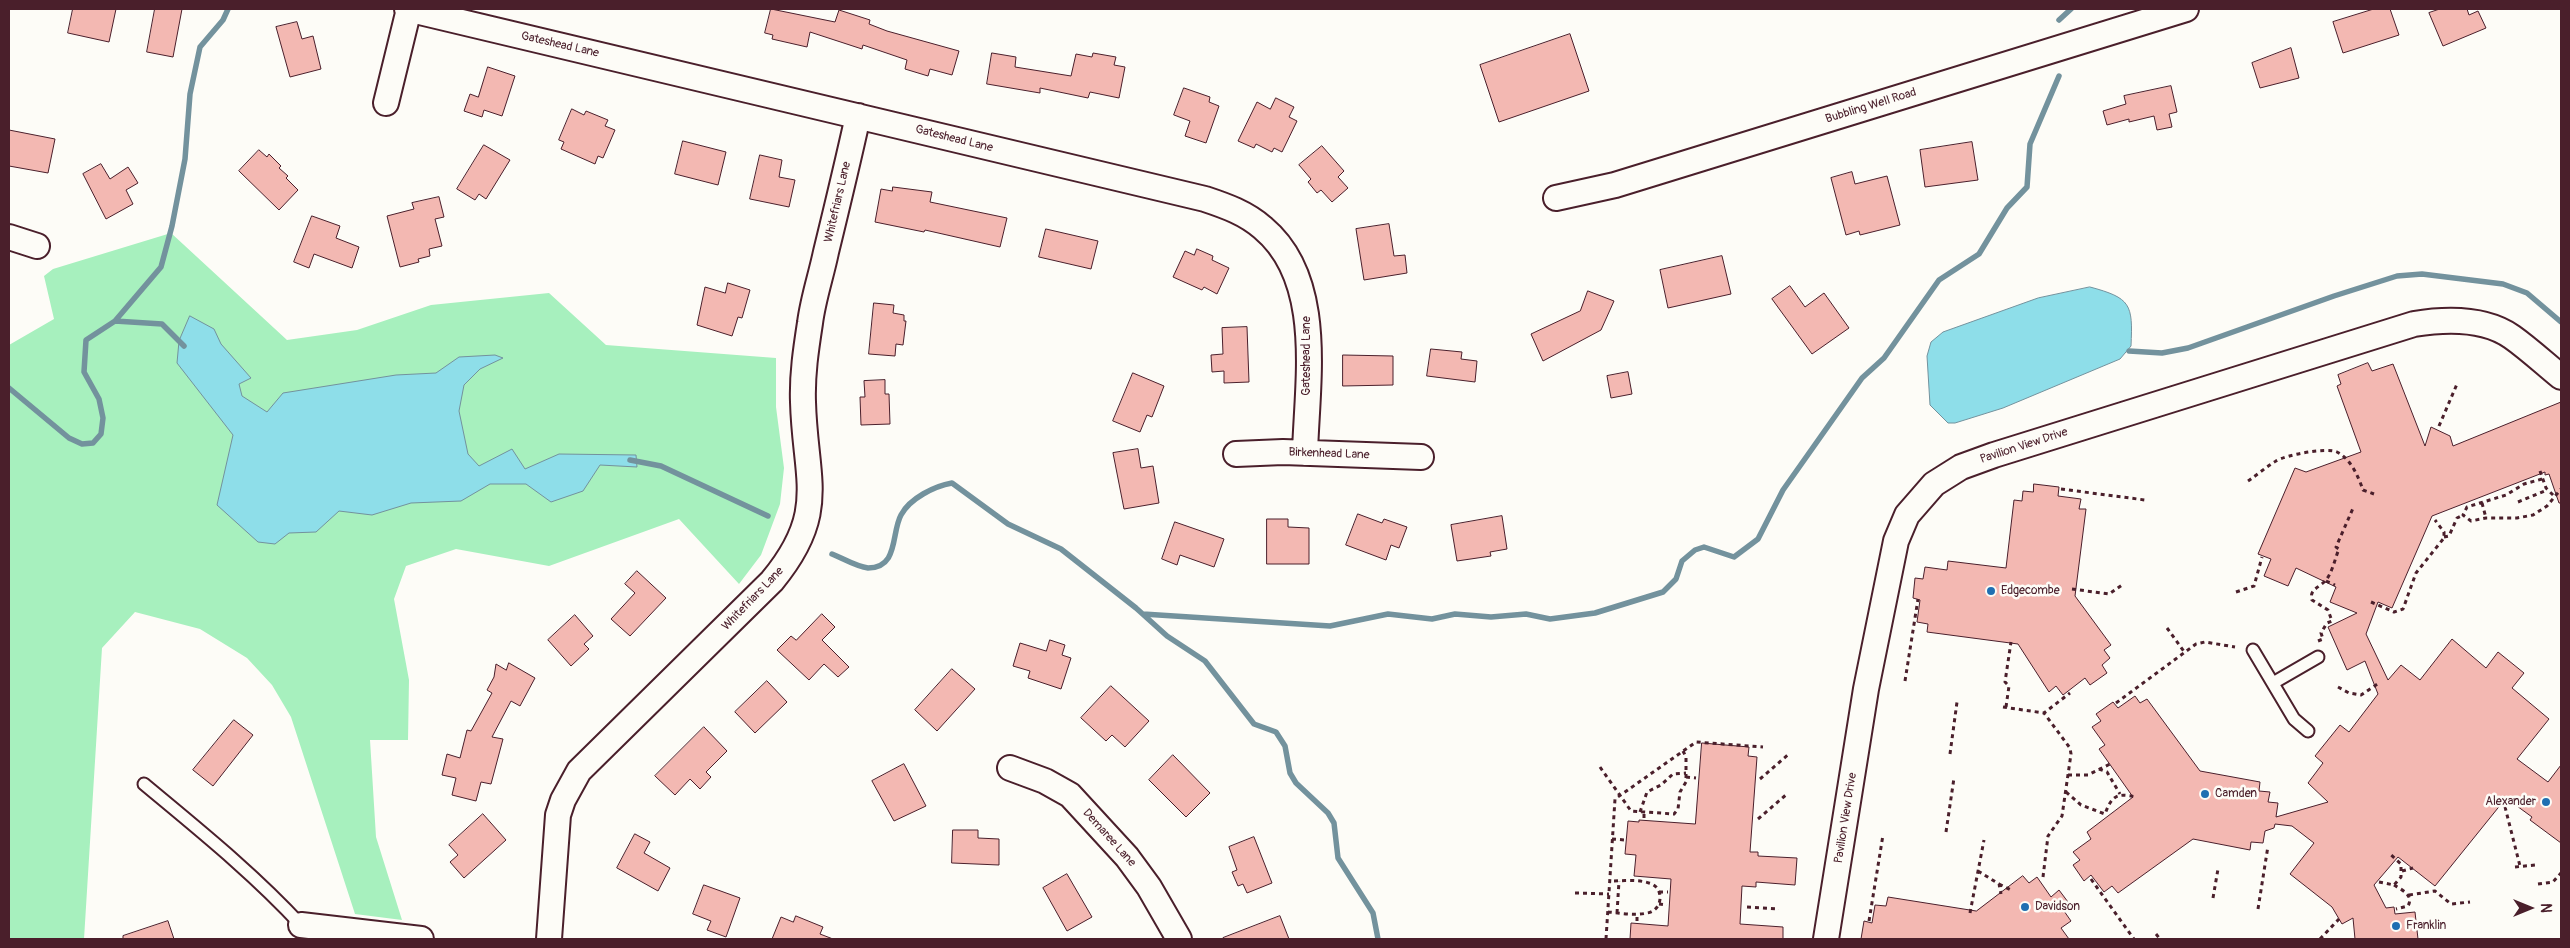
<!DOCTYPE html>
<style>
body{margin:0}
#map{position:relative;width:2570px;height:948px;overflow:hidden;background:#fdfcf7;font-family:Pangolin,sans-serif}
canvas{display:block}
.frame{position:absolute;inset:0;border:10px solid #4a1f2b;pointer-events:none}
.north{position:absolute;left:2505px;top:883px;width:50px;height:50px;-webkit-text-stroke:4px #fdfcf7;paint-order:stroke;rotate:90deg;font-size:14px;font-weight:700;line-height:20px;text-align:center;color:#4a1f2b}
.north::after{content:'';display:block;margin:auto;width:18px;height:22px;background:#4a1f2b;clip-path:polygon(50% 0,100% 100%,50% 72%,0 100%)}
</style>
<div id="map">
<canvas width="2570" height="948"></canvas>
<div class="frame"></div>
<div class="north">N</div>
</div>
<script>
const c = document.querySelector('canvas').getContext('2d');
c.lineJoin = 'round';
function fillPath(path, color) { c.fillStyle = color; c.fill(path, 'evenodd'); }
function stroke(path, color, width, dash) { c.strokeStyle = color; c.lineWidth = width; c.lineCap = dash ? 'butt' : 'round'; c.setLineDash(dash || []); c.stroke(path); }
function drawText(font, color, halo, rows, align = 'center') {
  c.font = font + ' Pangolin,sans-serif'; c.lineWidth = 5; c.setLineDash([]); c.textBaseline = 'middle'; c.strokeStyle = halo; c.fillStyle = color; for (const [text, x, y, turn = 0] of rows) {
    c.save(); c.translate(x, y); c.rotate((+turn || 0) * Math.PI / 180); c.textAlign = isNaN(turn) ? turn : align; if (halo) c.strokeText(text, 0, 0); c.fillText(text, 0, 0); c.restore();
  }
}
fillPath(new Path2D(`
 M171,233L287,340L357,330L431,305L549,293L606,345L776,358V407L784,468L780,504L761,555L739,584L679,519L549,566L456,549L406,566L394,599L409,680L408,740H370L376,837L402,920L355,914L291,717L272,685L247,658L200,629L135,612L102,648L84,939H9V345L54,319L44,276L53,269Z`), '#a7f0be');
const water = new Path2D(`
 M2090,287C2131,298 2133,304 2131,346L2120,359L2003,408L1955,423H1948L1930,405L1927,356L1931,342L1943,332L2038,298Z
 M190,316L214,329L221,344L251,378L239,384L242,396L267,412L283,393L396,375L436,373L459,357L495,355L503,358L480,369L464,385L459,411L468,454L479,466L512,449L525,469L559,454L636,455L637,467L600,465L583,491L551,502L526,484H490L461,501L411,503L372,515L339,511L316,532L289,533L275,544L258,542L217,505L233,435L177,363L179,341Z`);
fillPath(water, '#8edee9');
stroke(water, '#73929d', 1);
stroke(new Path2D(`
 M2059,20L2071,9
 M115,321L162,324L184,346
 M2129,351L2162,353L2188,348L2334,296L2397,276L2422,274L2503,284L2527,293L2561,322
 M9,388L69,438L82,444L93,443L101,434L103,418L99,399L84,372L86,340L115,321L161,267L172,226L185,159L190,94L200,47L223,20L228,9
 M630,460L661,466L768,516
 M832,554C842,558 857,567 868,568C899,568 891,533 901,515C910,498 935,486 952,483L1008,524L1061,549L1136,608L1167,636L1205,661L1254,724L1276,732L1285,746L1290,773L1296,783L1328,813L1334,823L1338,858L1373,913L1378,939
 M1143,614L1330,626L1388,614L1432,619L1455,614L1491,617L1526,614L1550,619L1595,613L1663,592L1676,579L1682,561L1695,550L1704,547L1734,557L1758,539L1783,490L1862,378L1884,358L1939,280L1979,254L2007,208L2027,187L2030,144L2059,76`), '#73929d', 5.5);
const building = new Path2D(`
 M73,9H116L109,42L68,33Z
 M155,9H182L173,57L147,52Z
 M771,9L835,22L839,10L870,20L869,24L887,31L959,51L952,75L930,69L928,76L905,69L907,60L863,45L862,49L810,32L807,47L772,39L773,35L765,33Z
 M2374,9H2390L2399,35L2343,53L2333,22Z
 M2440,9H2467L2469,15L2478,11L2486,28L2443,46L2429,13Z
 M297,22L302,39L313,36L321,69L290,77L276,27Z
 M1570,34L1589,91L1499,122L1480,65Z
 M2291,48L2299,78L2260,88L2252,63Z
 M992,53L1016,57L1015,67L1071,76L1076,54L1092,57L1093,53L1116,57L1114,65L1125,67L1119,98L1090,92L1088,98L1040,88V93L987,84Z
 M488,67L515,76L502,116L484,110L482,117L464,111L470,94L478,97Z
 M2171,86L2177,112L2169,114L2172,127L2157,130L2154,116L2129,122V119L2107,125L2103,111L2126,104L2124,96Z
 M1184,88L1210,97L1209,102L1219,106L1206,143L1185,136L1190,121L1174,115Z
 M1276,98L1294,107L1289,117L1297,121L1282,152L1274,148L1272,152L1256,144L1254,148L1238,141L1257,102L1270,109Z
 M572,109L584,115L586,111L608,120L605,126L615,130L603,158L598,156L595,164L561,149L564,142L559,140Z
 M9,130L55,139L48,173L9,166Z
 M683,141L726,152L718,185L675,174Z
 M1972,142L1978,180L1925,187L1920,150Z
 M484,145L510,160L486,199L479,194L475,200L457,189Z
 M1322,146L1344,171L1338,177L1348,188L1332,202L1321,190L1317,193L1308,182L1311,179L1299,165Z
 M259,150L267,157L269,154L281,166L279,168L288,176L286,178L298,190L279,210L239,171Z
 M760,155L782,160L779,177L795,180L789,207L750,199Z
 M101,164L110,179L128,167L138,183L126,190L133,204L106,219L83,174Z
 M1852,172L1855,184L1887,176L1900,225L1860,235L1859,231L1846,235L1831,178Z
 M893,187L932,192L930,202L1007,218L1000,247L925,230L924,232L875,222L881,189L892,191Z
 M439,197L444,217L435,219L442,246L429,249L430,256L418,259L419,262L400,267L387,216L414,209L412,203Z
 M312,216L340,226L336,238L359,247L352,268L314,254L309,268L294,262Z
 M1389,224L1394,256L1405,255L1407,273L1364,280L1356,229Z
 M1046,229L1098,241L1091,269L1039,257Z
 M1197,249L1213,256L1212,260L1229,268L1217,294L1204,287L1202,290L1173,277L1185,251L1194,255Z
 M1722,256L1731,294L1668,308L1660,270Z
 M728,283L750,290L742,318L738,317L732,336L697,325L705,287L725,293Z
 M1790,286L1805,307L1824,293L1849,328L1812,354L1772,299Z
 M1588,291L1614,301L1601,330L1543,361L1531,334L1580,311Z
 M874,303L894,305L893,313L904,315V321H906L903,345L896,344L895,356L869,354Z
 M1247,327L1249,382L1224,383V371L1212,372L1211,355L1223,354L1222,328Z
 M1431,349L1462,352L1461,359L1477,361L1475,382L1427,376Z
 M1343,355L1393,356V385L1343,386Z
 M2368,363L2372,371L2393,364L2425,446L2431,427L2450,436L2453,446L2561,402V503H2559L2549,474L2545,475V472L2432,516L2392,608L2378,602L2366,634L2388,680L2401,665L2420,680L2452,639L2486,668L2498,652L2524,673L2512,688L2549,719L2517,759L2548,782L2561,765V843L2530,820L2532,817L2506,798L2435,886L2398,857L2374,885L2386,908L2394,907L2395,914L2415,912L2418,939H2355L2353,918L2342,924L2332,907L2290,874L2314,843L2292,826L2275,824L2274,828L2265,831L2263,843L2251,842L2250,850L2193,839L2118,893L2112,886L2104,892L2091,875L2084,881L2073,865L2080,860L2073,852L2091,839L2087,832L2133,797L2099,749L2105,745L2092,727L2101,721L2096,714L2113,702L2118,708L2135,696L2140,703L2147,699L2200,771L2260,782L2259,791L2270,792L2268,802L2278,803L2276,817L2328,802L2308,783L2323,763L2315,756L2340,725L2349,732L2378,694L2365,661L2347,670L2328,627L2357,613L2330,602L2336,587L2296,568L2288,586L2264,576L2271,559L2258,554L2295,468L2306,472L2361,452L2337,386L2341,384L2338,375Z
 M1628,372L1632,394L1611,398L1607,376Z
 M1133,373L1164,386L1152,417L1147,415L1140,432L1113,421Z
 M885,380V394H889L890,424L861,425L860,397H865L864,381Z
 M1138,449L1141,468L1153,466L1159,503L1124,509L1113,453Z
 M2034,484L2059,487L2058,496L2081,499L2079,509H2086L2075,596L2111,645L2104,650L2110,658L2102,665L2107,673L2090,685L2085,678L2063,695L2056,686L2049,692L2018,644L1927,632L1928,624L1917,622L1920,600L1913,598L1915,578L1923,579L1925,567L1947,570L1948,561L2006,568L2014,500L2022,501L2023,491L2033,492Z
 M1358,514L1382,523L1384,519L1407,527L1399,548L1391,545L1386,560L1346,545Z
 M1502,516L1507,549L1490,552L1491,556L1457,561L1451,525Z
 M1267,519H1288V527L1309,528V564H1267Z
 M1175,522L1224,539L1214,567L1180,555L1177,565L1162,559Z
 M637,571L666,598L630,636L611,619L635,593L625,584Z
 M822,614L835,627L822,640L849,667L838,677L824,664L809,680L777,650L791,636L796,640Z
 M575,615L593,636L584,644L589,649L571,666L548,640Z
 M1050,640L1065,645L1062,655L1071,658L1061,689L1028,678L1030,671L1013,666L1020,643L1046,651Z
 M509,663L535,678L520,706L511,701L492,737L503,739L491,784L481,782L476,801L452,795L456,778L442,775L447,754L460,758L467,730L471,731L492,693L487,690L494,677L496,664L506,670Z
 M952,669L975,689L937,731L915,710Z
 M767,681L787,702L755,733L735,712Z
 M1111,686L1149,721L1125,747L1112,735L1106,741L1081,718Z
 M234,720L253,735L213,786L193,770Z
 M704,727L727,751L706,772L711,777L700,789L690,779L675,795L655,776Z
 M1702,743L1749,747L1748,756L1757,757L1750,852H1758V856L1797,858L1795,885L1756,882V887L1742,886L1740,924L1783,927V939H1630L1631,923L1668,926L1671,879L1634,876L1636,855L1625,854L1628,821L1639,822V820L1695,824Z
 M1173,755L1210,793L1186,817L1149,780Z
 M904,764L926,806L894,821L872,781Z
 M483,814L506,840L464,878L450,862L458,855L449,845Z
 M953,830H978V838L999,839V865L952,863Z
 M635,834L650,842L644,853L670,868L658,891L617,868Z
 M1254,837L1272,883L1247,893L1243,884L1238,886L1232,872L1237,870L1229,847Z
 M1067,874L1092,917L1067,931L1043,888Z
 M2023,876L2029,883L2037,877L2051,897L2059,890L2071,906L2064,911L2071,921L2061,928L2069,939H1861L1864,921L1872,923L1875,905L1886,906L1888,897L1976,911Z
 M704,885L740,898L726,937L707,930L711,921L693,914Z
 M796,916L823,927L820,934L833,939H772L781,917L793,922Z
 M1280,916L1289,939H1223V938Z
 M168,921L174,939H123V936Z`);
fillPath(building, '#f3b8b2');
stroke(building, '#4a1f2b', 1);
const service = new Path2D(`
 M2253,650L2294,719L2308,731
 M2273,683L2318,657
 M144,784C198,829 253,873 301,925`);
const minor = new Path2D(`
 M407,9L1205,199C1226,206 1246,213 1263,228C1325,280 1307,381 1305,453
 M386,103L409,9
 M1556,198L1615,185L2186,9
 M9,237L37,246
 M1236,454L1283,452L1421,457
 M1010,768L1045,781L1070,795L1127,857L1149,887L1179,939
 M301,925L421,939
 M549,939L558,815L563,800L579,771L772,581C829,512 805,480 803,402C802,375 806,349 810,323C813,299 821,276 826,252C837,207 848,161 858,116
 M1826,939L1866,689L1896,541L1907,515L1934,484L1961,467L1994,455L2414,324C2445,319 2485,318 2512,337C2529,349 2545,364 2561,377`);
stroke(service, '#4a1f2b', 15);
stroke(minor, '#4a1f2b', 28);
stroke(new Path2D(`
 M2439,426L2457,384
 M2540,471L2546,488L2554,496
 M2542,479L2524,484L2506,495L2467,507L2463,515L2471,521L2486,518H2517L2533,515L2547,506L2561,489
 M2248,481C2257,475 2266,467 2276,461C2286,455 2326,447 2337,452C2351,459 2358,476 2363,490L2374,494
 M2061,489L2145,500
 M2518,502L2547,490
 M2482,503L2486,518
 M2444,537L2449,536L2457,518L2463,515
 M2326,581L2335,585
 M2072,589L2109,594L2122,585
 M2236,592L2254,586L2262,557
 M2371,602L2394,612L2403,609L2416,573L2444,538V532L2435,520
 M2167,628L2185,653
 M2318,641L2323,639L2321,633L2327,623L2332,621L2328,610L2312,600C2309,590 2318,588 2324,582C2332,575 2335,558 2339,549L2336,547L2354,506
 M1905,681L1918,599
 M2338,687L2349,693L2361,695L2379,683
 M2116,703L2196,644L2205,642L2235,647
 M2003,707L2044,713L2070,693
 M2006,707L2009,686L2005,682L2011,642
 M1950,754L1957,702
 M1600,767L1631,811L1674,814L1678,809L1680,792L1686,782V757L1683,751
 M2099,769L2107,772L2120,794
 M2068,775H2088L2110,764
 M1686,777L1696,778
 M1760,779L1790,753
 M2066,792L2081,805L2105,814C2112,795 2117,793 2136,797
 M2503,799L2520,866
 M1640,812L1647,792L1661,785L1673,774L1686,773
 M1644,818V812
 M1758,819L1787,794
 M1946,832L1954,778
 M1612,839L1625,840
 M2515,867L2536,865
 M1978,871L1999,884L2001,894
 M2402,871L2413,868
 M2043,877L2048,836L2062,816L2071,754L2070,748L2044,713
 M2091,879L2134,939
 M2379,882L2394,885L2401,877V864L2389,853
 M1999,884L2011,890
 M2538,884L2553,882L2561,873
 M2394,885C2402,890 2414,895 2408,906L2396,909
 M1659,892H1668
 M1575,893L1609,894
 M2409,895L2435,891L2451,904L2470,902
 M2213,898L2218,869
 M1659,904L1667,905
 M1747,907L1779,909
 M2258,909L2268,846
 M1608,912C1620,913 1635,916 1647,913C1663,911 1665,887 1649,883C1637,879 1622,881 1609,881
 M1617,913L1619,881
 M1970,913L1984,840
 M1637,921V913
 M1869,921L1883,835
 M2156,934L2160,939
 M1606,939L1615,799L1696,742L1763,747
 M2320,939L2339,919`), '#4a1f2b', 3, [4, 4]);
stroke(service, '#fdfcf7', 11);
stroke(minor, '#fdfcf7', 24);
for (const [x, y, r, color] of [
 [1991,591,5,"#1f6fb2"],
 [2205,794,5,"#1f6fb2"],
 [2546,802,5,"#1f6fb2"],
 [2025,907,5,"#1f6fb2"],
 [2396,926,5,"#1f6fb2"]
]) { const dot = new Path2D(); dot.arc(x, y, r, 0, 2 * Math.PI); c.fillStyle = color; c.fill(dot); stroke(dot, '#fdfcf7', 2); }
drawText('12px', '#4a1f2b', '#fdfcf7', [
 ["Gateshead Lane",560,45,13],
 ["Bubbling Well Road",1871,106,-17],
 ["Gateshead Lane",954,139,14],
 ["Whitefriars Lane",838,202,-77],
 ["Gateshead Lane",1307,356,-90],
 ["Pavilion View Drive",2024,446,-18],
 ["Birkenhead Lane",1329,454,2],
 ["Whitefriars Lane",753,599,-46],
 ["Pavilion View Drive",1846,818,-81],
 ["Demaree Lane",1109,838,48]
]);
drawText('12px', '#4a1f2b', '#fdfcf7', [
 ["Edgecombe",2001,591],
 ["Camden",2215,794],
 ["Alexander",2536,802,"right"],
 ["Davidson",2035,907],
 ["Franklin",2406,926]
], 'left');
</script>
